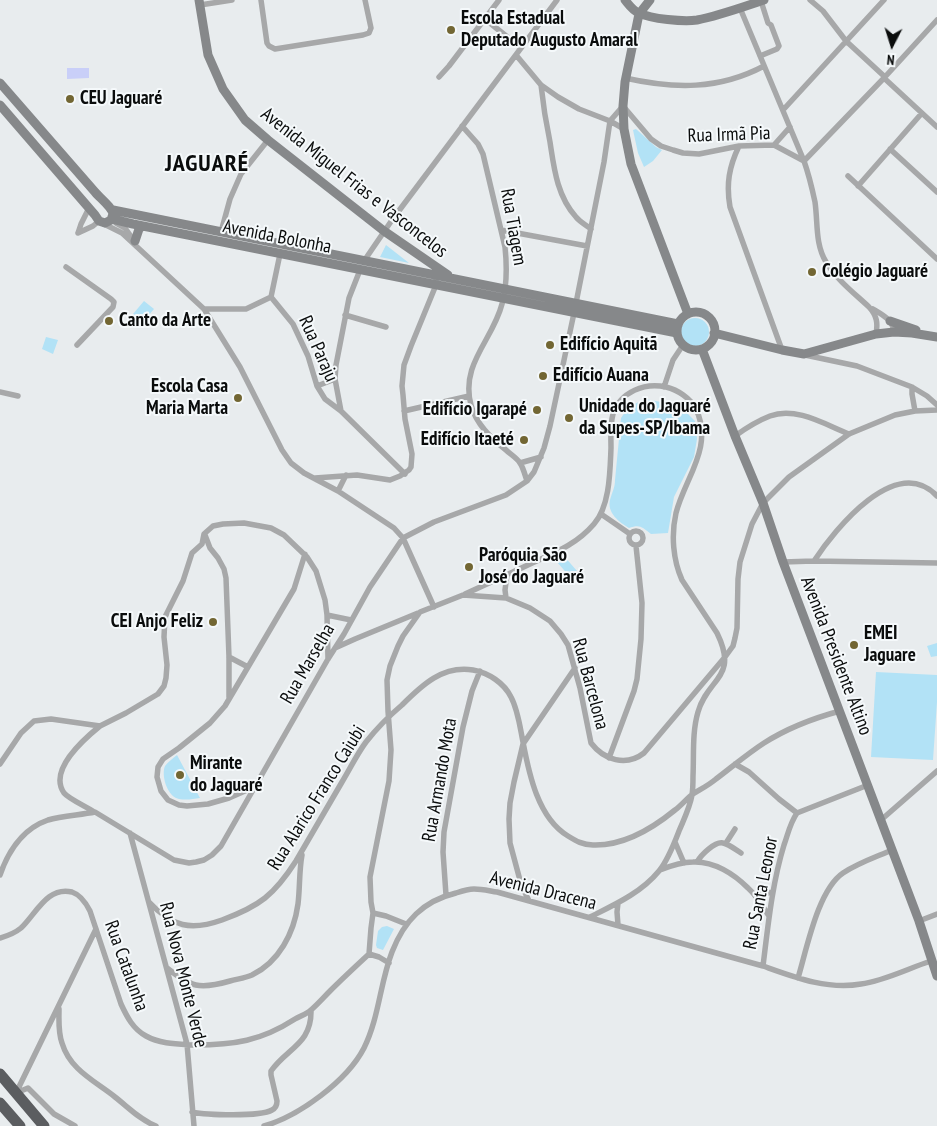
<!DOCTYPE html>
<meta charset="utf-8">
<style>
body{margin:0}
#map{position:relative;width:937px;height:1126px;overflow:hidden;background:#e8ecee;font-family:"PT Sans Narrow",sans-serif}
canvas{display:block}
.north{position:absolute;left:867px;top:20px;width:50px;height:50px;-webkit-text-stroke:4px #f5f9fb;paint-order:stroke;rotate:185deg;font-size:14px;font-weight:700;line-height:20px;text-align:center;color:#0a0c0c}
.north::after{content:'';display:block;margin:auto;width:18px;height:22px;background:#0a0c0c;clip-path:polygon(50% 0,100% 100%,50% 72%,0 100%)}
</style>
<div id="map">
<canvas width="937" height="1126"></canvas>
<div class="north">N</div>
</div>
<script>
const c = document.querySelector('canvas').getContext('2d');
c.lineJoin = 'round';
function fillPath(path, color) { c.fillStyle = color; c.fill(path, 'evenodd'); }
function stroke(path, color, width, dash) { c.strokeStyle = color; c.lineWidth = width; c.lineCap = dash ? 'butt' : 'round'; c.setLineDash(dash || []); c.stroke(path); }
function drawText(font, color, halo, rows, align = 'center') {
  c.font = font + ' "PT Sans Narrow",sans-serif'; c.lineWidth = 4; c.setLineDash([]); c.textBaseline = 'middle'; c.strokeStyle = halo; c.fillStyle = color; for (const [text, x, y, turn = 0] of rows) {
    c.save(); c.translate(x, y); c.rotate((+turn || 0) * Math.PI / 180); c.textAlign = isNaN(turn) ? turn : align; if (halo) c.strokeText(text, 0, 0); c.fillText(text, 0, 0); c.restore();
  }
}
fillPath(new Path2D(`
 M636,129L656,147L662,150L653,161L644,167L638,153L633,130Z
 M386,245L409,263L380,257Z
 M144,301L154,309L143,322L133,314Z
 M681 332a14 14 0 1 1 28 0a14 14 0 1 1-28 0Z
 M46,337L58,340L53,354L42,349Z
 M645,399L666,403L684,410L695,421L697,439L694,457L674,497L668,533L651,534C642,527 640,524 629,528C619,522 607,513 610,500C612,492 615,488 615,480L621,418C628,407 634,404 645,399Z
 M564,556L577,571L570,577L557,562Z
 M937,643V656L931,657L927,646Z
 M876,672L937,675V702L933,760L871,757Z
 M177,755L200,798C193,799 183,801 176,798C167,794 161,775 165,766C168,762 173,758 177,755Z
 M387,926L394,929L383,950L377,948L376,945L378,931L382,927Z`), '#b2e2f6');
fillPath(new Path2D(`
 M67,68H89V78L67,79Z`), '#c9cff8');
stroke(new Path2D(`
 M261,0L267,43L269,46L275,49L363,35L369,33L371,28L365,0
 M810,0L823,11L846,41L885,77
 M200,5L232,0
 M740,8L804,161L884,78L937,20
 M485,19L521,48
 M516,55L541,85L558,97L579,109L610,121L624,129
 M760,56L777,49L779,46L771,25L768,23L761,1
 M439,77L449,66L499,0
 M625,78C674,89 719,90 764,66
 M884,78L937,127
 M541,85C543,104 546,123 550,142C554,168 557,196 576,217C580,222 586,225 591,229
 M783,110L884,0
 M610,121L623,106L651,139L661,146L673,150L683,153L699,154L739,146L774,145L804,161C809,175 812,188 815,202C818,223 815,244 826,262C837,280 854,293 869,307C877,316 878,323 876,334
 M462,126L478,144L483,154L505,247C507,266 507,286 502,304C493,340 460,364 471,405C476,424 491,438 506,450C510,454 517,458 520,463C523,467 525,475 527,481
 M774,145L790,127
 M739,146C729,167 726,184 730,207L782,350
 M890,149L937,192
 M848,176L937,259
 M858,186L922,113
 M116,223L125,228L135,242
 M104,224L122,233L204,309L240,367L282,450L291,463L304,473L338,491L394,528L403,538L434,607
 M501,230L587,246
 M221,232L230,199L241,174L268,140
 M78,233L81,224L89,208
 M78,233L93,226L99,221
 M364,261L392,220L557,0
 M66,267L111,299L114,302L113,307L77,345
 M271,297L293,324L308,356L317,386L325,399L341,411L405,474
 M576,303L604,162L610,121
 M204,309H246L271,297L280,254
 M873,309C883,315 893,320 894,332
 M345,315L386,327
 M805,355L857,366L912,387L927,396L937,405
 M317,386L335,379
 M664,387L673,360L683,345
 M912,387V394L915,411
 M0,392L18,396
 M341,411L335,379L336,365L349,298L360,270
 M404,411L469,396
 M735,436C746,428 757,421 770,416C796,406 826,425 849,434
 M520,463L541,457
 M315,478L357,475L390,480L400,476L409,470L411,467L412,454L405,419L403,395L402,386L404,365L411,346L436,285V272
 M338,491L346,475
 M601,514L630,534
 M629 538a7 7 0 1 1 14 0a7 7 0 1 1-14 0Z
 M205,535L210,548L218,558L224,569L226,578L229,657V697
 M814,561C835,529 896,453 937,496
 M783,562L814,561L937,563
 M465,594C487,584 509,574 530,564C554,553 576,545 594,524C610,506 610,471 611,448C611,437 610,425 613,414C620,392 645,382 666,387C678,390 690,398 696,409C714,447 685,478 676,513C671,535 673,560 682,580L717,633C739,678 708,677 698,712C692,732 694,755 693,776C693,782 693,789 692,795C690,807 684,819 679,831C674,844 668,860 659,871C641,893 614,905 590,917
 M506,598L505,590L507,575
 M327,615L351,620
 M335,648L355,639L418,613
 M229,657L248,667
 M609,758L634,691L637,679L641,639L642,603L636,546
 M0,764L21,733L34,721L51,719L100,726L126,713L158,694L164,686L166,678L167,665L164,637L165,617L183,581L192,553L202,544L204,534L213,526L223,524L244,523L271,528L284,535L307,557L316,571L325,600L327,615L328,659
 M735,764L749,772L779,799L797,813
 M254,787L229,798L208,804L187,806L179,805L168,800L161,791L157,777L158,767L163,759L179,748L210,723L225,706L294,589L305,554
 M94,812C87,807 69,799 64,793C48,770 84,739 100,726
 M881,820L937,771
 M130,833L187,1044L194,1126
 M675,842L684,863
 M726,843L735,829
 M697,862C701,855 715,841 723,843C729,844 736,850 741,853
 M660,870C670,866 682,862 693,862C714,861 734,874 748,888C757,896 763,907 769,916
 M0,875C8,852 22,829 48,820C62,816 80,815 95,812L174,860L189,863L196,862L204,860L212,855L221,846L328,659L344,634L370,587L403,538L434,522L506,495L527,481L534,472L544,448L550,426L574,313
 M446,895L443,852L444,832L463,727L472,691L480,671
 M755,895L773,892
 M529,901L521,884L510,843L509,819L510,803L514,782L523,744L575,668
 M149,902C172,927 191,931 222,920C260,906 274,895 296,861C311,835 326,809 342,782C350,769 357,754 366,742C377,728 389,716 402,705C422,685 443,665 473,670C489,673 504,683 511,697C518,710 520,727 523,742C529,774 538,818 568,836C576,841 583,845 593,845C623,846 653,828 675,810C682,805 687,798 693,794C701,789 709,785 716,779C732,767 747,754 764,743C786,729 814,718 840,711
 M373,913L371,902L370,877L389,781L391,750L388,711L387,680L390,666L398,646L403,636L420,612L463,595L506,598L530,608L550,621L561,634L568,645L580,688L591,743C604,760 626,767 644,753L725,657L733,646L735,638L737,628L738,579L740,562L752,524L763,503L789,477L849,434L895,415L915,411L937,410
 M919,921L937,914
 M618,925L617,912L618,903
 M0,938C7,936 15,933 21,928C36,914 47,886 72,892C81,895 86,903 90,911L121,1004C127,1017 133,1029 146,1036C160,1044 178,1044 194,1045C234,1045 261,1041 295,1019C300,1016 307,1014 311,1010C318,1004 324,997 330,991C343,978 356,966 369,954
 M369,954L371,928L373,913L386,916L406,924
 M369,954L379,957L389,963
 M763,966C768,926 772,884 784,845C788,834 790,823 797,813L868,785
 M167,968C191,987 199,990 230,981C237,979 245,978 252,975C279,962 294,933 298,904C300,888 299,871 302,855
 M798,978C807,948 818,890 843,873C858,863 876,857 892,850
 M59,1009C59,1020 58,1032 62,1043C70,1070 95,1081 115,1097C128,1107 140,1120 156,1126
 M16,1093L96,929
 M16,1093L28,1088L54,1114L75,1126
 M192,1112C206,1115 260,1117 272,1110C276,1108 277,1105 277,1101L271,1075V1071C287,1048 312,1044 311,1010
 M264,1126C299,1116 347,1081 364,1048C379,1018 380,983 392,952C404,921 423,901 456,893C462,891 468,889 474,889C482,889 490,891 497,892L763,966C794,977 827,990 861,984C884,981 909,968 931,961`), '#a7a8a9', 5.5);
stroke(new Path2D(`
 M199,0L208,55L223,89L245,120L268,140L384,231L448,275
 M625,0C629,5 633,11 639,13C651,19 684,22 697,20C718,16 743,7 764,0
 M650,0L639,14L625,82L623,106L624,129L631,164L688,314
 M0,83L95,192C100,198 112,207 113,214L111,220L105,223L99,221L95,215L0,105
 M113,210L678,324
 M112,219L133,224L677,333
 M135,241L139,229L142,226
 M677 331a19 19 0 1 1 38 0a19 19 0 1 1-38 0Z
 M890,321L916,330
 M714,333L782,350L804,354L876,334L894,332L912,333L937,337
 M702,349L735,436L763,503L783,562L919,921L937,976`), '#86888a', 9);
stroke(new Path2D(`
 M0,1074L44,1126
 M0,1103L20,1126`), '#5b5d60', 11);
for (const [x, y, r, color] of [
 [451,30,5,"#726633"],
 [70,99,5,"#726633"],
 [812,272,5,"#726633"],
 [109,321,5,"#726633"],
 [550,345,5,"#726633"],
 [543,376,5,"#726633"],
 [238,398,5,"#726633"],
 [537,410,5,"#726633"],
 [569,418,5,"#726633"],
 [524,440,5,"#726633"],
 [469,567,5,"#726633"],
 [213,622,5,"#726633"],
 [854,645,5,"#726633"],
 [180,775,5,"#726633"]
]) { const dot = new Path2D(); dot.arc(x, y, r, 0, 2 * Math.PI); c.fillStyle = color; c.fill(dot); stroke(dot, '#f5f9fb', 2); }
drawText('bold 19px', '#0a0c0c', '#f5f9fb', [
 ["Escola Estadual",461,19],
 ["Deputado Augusto Amaral",461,41],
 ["CEU Jaguaré",80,99],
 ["Colégio Jaguaré",822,272],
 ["Canto da Arte",119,321],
 ["Edifício Aquitã",560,345],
 ["Edifício Auana",553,376],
 ["Escola Casa",228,387,"right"],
 ["Maria Marta",228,409,"right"],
 ["Unidade do Jaguaré",579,407],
 ["da Supes-SP/Ibama",579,429],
 ["Edifício Igarapé",527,410,"right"],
 ["Edifício Itaeté",514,440,"right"],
 ["Paróquia São",479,556],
 ["José do Jaguaré",479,578],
 ["CEI Anjo Feliz",203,622,"right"],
 ["EMEI",864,634],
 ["Jaguare",864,656],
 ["Mirante",190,764],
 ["do Jaguaré",190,786]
], 'left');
drawText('19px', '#0a0c0c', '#f5f9fb', [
 ["Rua Irmã Pia",729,135,-2],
 ["Avenida Miguel Frias e Vasconcelos",354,183,38],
 ["Rua Tiagem",513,227,80],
 ["Avenida Bolonha",277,237,11],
 ["Rua Paraju",318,349,66],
 ["Avenida Presidente Altino",836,656,69],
 ["Rua Marselha",308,664,-60],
 ["Rua Barcelona",590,684,75],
 ["Rua Armando Mota",440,780,-80],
 ["Rua Alarico Franco Caiubi",317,798,-58],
 ["Avenida Dracena",543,891,14],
 ["Rua Santa Leonor",761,893,-79],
 ["Rua Catalunha",126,966,70],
 ["Rua Nova Monte Verde",183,975,76]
]);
c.letterSpacing = '1px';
drawText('bold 24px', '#0a0c0c', '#f5f9fb', [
 ["JAGUARÉ",207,164]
]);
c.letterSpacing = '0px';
</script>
